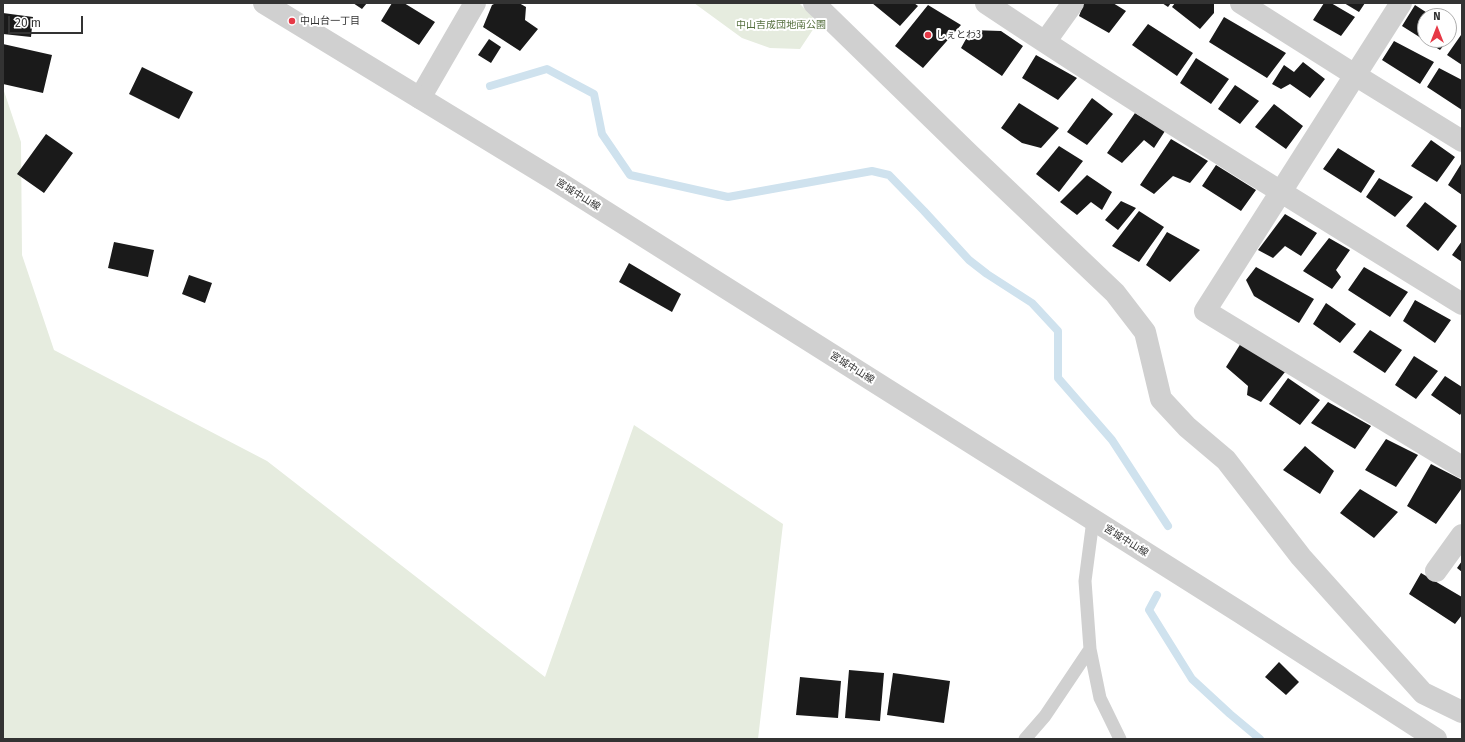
<!DOCTYPE html>
<meta charset="utf-8">
<style>
body{margin:0}
#map{position:relative;width:1465px;height:742px;overflow:hidden;background:#fff;font-family:"Fira Sans",sans-serif}
canvas{display:block}
.frame{position:absolute;inset:0;border:4px solid #333;pointer-events:none}
.north{position:absolute;left:1417px;top:8px;width:40px;height:40px;box-sizing:border-box;background:#fff;border:1px solid #adadad;border-radius:50%;rotate:0deg;font-size:11px;font-weight:700;line-height:16px;text-align:center;color:#333}
.north::after{content:'';display:block;margin:auto;width:14px;height:18px;background:#e63946;clip-path:polygon(50% 0,100% 100%,50% 72%,0 100%)}
.scale{position:absolute;left:8px;top:16px;width:75px;height:18px;box-sizing:border-box;border:2px solid #333;border-top:0;padding-left:5px;font-size:12px;line-height:14px;white-space:nowrap;color:#333;-webkit-text-stroke:3px #fff;paint-order:stroke}
</style>
<div id="map">
<canvas width="1465" height="742"></canvas>
<div class="frame"></div>
<div class="north">N</div>
<div class="scale">20 m</div>
</div>
<script>
const c = document.querySelector('canvas').getContext('2d');
c.lineJoin = 'round';
function fillPath(path, color) { c.fillStyle = color; c.fill(path, 'evenodd'); }
function stroke(path, color, width, dash) { c.strokeStyle = color; c.lineWidth = width; c.lineCap = dash ? 'butt' : 'round'; c.setLineDash(dash || []); c.stroke(path); }
function drawText(font, color, halo, rows, align = 'center') {
  c.font = font + ' "Fira Sans","Noto Sans JP",sans-serif'; c.lineWidth = 4; c.setLineDash([]); c.textBaseline = 'middle'; c.strokeStyle = halo; c.fillStyle = color; for (const [text, x, y, turn = 0] of rows) {
    c.save(); c.translate(x, y); c.rotate((+turn || 0) * Math.PI / 180); c.textAlign = isNaN(turn) ? turn : align; if (halo) c.strokeText(text, 0, 0); c.fillText(text, 0, 0); c.restore();
  }
}
fillPath(new Path2D(`
 M694,3H799L818,22L800,49L770,48L742,38Z
 M3,88L21,142L22,255L54,350L267,461L545,677L634,425L783,524L758,739H3Z`), '#e6ecdf');
stroke(new Path2D(`
 M490,86L547,69L594,94L602,134L630,175L728,197L872,171L889,175L924,211L969,260L987,274L1032,303L1058,331V378L1112,440L1168,526
 M1157,595L1149,610L1192,679L1230,714L1260,739`), '#cfe2ee', 8);
fillPath(new Path2D(`
 M353,3H367L362,9Z
 M392,3H404L435,22L419,45L381,21Z
 M496,3H519L526,7L525,20L538,29L520,51L483,27L492,5Z
 M872,3H914L918,6L900,26Z
 M1084,3L1090,4L1091,3H1113L1126,11L1109,33L1079,16Z
 M1162,3H1171L1168,7Z
 M1175,3H1214V13L1200,29L1172,7Z
 M1324,3H1331L1355,17L1341,36L1313,20Z
 M1344,3H1365L1359,12Z
 M928,5L961,25L923,68L895,46Z
 M1415,5L1432,16H1425V40H1448L1440,50L1402,26Z
 M3,13L33,17L31,37L3,34Z
 M1224,17L1286,53L1267,78L1209,42Z
 M1148,24L1193,53L1177,76L1132,45Z
 M1449,27L1455,31L1449,39Z
 M971,30L1001,31L1023,46L1002,76L961,48Z
 M1461,35L1462,36V65L1447,55Z
 M489,39L501,47L491,63L478,55Z
 M1394,41L1434,62L1420,84L1382,60Z
 M3,44L52,55L43,93L3,84Z
 M1036,55L1077,78L1058,100L1022,78Z
 M1196,58L1229,79L1211,104L1180,83Z
 M1303,62L1325,79L1310,98L1290,84L1281,89L1272,84L1284,65L1294,72Z
 M142,67L193,92L179,119L129,94Z
 M1439,68L1462,80V110L1427,87Z
 M1235,85L1259,101L1240,124L1218,109Z
 M1092,98L1113,114L1087,145L1067,132Z
 M1019,103L1059,128L1041,148L1022,143L1001,128Z
 M1274,104L1303,126L1286,149L1255,127Z
 M1135,113L1165,131L1154,148L1144,140L1122,163L1107,153Z
 M46,134L73,153L44,193L17,174Z
 M1171,139L1208,161L1190,183L1173,176L1154,194L1140,185Z
 M1431,140L1455,157L1437,182L1411,166Z
 M1059,146L1083,161L1059,192L1036,174Z
 M1338,148L1375,171L1361,193L1323,169Z
 M1461,164L1462,165V195L1448,185Z
 M1216,165L1256,190L1241,211L1202,186Z
 M1087,175L1112,192L1102,210L1091,202L1077,215L1060,202Z
 M1379,178L1413,197L1395,217L1366,197Z
 M1121,201L1136,208L1118,230L1105,220Z
 M1425,202L1457,226L1438,251L1406,226Z
 M1139,211L1164,227L1139,262L1112,246Z
 M1285,214L1317,233L1301,256L1285,246L1273,258L1258,250Z
 M1167,232L1200,250L1170,282L1146,265Z
 M1329,238L1350,250L1336,270L1341,277L1332,289L1303,271Z
 M1462,241V262L1452,255Z
 M114,242L154,250L148,277L108,268Z
 M629,263L681,294L672,312L619,282Z
 M1256,267L1314,299L1299,323L1254,296L1246,280Z
 M1364,267L1408,292L1390,317L1348,290Z
 M189,275L212,283L205,303L182,294Z
 M1415,300L1451,320L1435,343L1403,321Z
 M1326,303L1356,324L1340,343L1313,324Z
 M1370,330L1402,350L1385,373L1353,352Z
 M1241,343L1285,372L1261,402L1247,395L1248,386L1226,367Z
 M1414,356L1438,371L1416,399L1395,385Z
 M1445,376L1462,387V412L1460,415L1431,395Z
 M1288,378L1320,400L1300,425L1269,404Z
 M1328,402L1371,426L1355,449L1311,423Z
 M1386,439L1418,455L1396,487L1365,470Z
 M1305,446L1334,471L1320,494L1283,470Z
 M1431,464L1462,480V488L1436,524L1407,506Z
 M1360,489L1398,512L1374,538L1340,513Z
 M1462,561V572L1457,568Z
 M1421,573L1462,597V615L1455,624L1409,594Z
 M1279,662L1299,682L1286,695L1265,677Z
 M849,670L884,673L880,721L845,718Z
 M893,673L950,681L944,723L887,715Z
 M800,677L841,681L838,718L796,715Z`), '#1a1a1a');
stroke(new Path2D(`
 M1093,520L1085,581L1090,649L1100,698L1120,739
 M1025,739L1045,716L1090,649`), '#d0d0d0', 13);
stroke(new Path2D(`
 M814,3L969,154L1115,293L1145,332L1161,399L1187,427L1226,460L1301,557L1423,693L1462,712
 M986,3C1142,107 1302,205 1462,304
 M1241,3L1355,75L1462,141
 M1401,3L1205,311L1462,467
 M1045,42L1073,3
 M420,98L475,3
 M1436,571L1462,535`), '#d0d0d0', 22);
stroke(new Path2D(`
 M264,3L558,182L1241,613L1436,739`), '#d0d0d0', 22);
for (const [x, y, r, color] of [
 [292,21,4,"#e63946"],
 [928,35,4,"#e63946"]
]) { const dot = new Path2D(); dot.arc(x, y, r, 0, 2 * Math.PI); c.fillStyle = color; c.fill(dot); stroke(dot, '#fff', 1.5); }
drawText('10px', '#333', '#fff', [
 ["中山台一丁目",300,21],
 ["しぇとわ3",936,35]
], 'left');
drawText('10px', '#56703f', '#fff', [
 ["中山吉成団地南公園",781,25]
]);
drawText('10px', '#333', '#fff', [
 ["宮城中山線",578,195,32],
 ["宮城中山線",852,368,32],
 ["宮城中山線",1126,541,32]
]);
</script>
